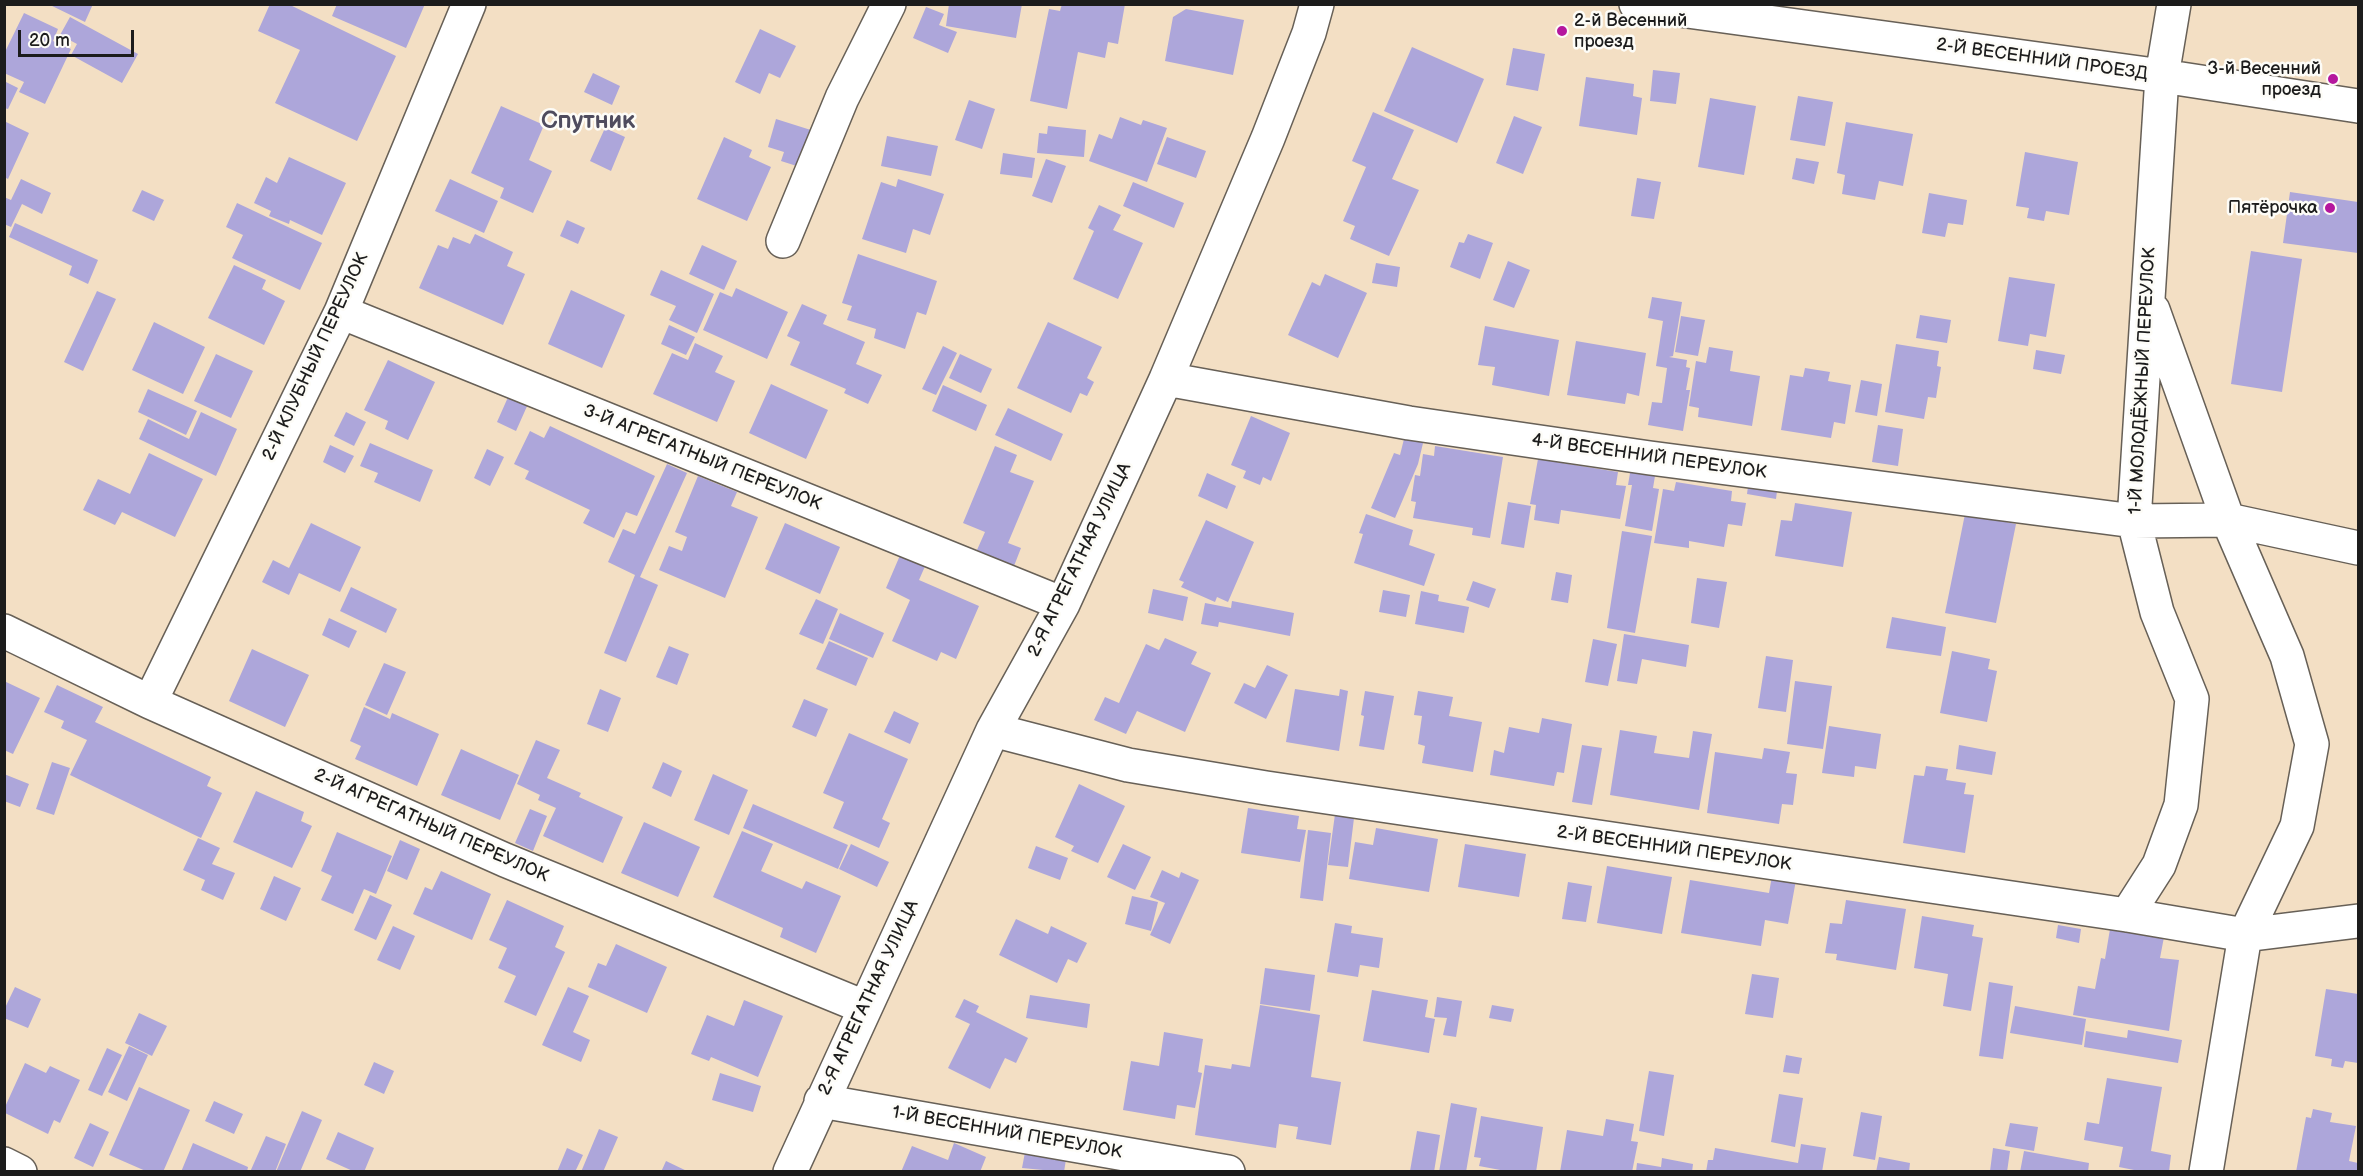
<!DOCTYPE html>
<meta charset="utf-8">
<style>
body{margin:0}
#map{position:relative;width:2363px;height:1176px;overflow:hidden;background:#f3dfc4;font-family:"Balsamiq Sans",sans-serif}
canvas{display:block}
.frame{position:absolute;inset:0;border:6px solid #1c1c1c;pointer-events:none}
.scale{position:absolute;left:18px;top:30px;width:116px;height:27px;box-sizing:border-box;border:3px solid #1c1c1c;border-top:0;padding-left:8px;font-size:18px;line-height:21px;white-space:nowrap;color:#1c1c1c;-webkit-text-stroke:4px #fdfcf7;paint-order:stroke}
</style>
<div id="map">
<canvas width="2363" height="1176"></canvas>
<div class="frame"></div>
<div class="scale">20 m</div>
</div>
<script>
const c = document.querySelector('canvas').getContext('2d');
c.lineJoin = 'round';
function fillPath(path, color) { c.fillStyle = color; c.fill(path, 'evenodd'); }
function stroke(path, color, width, dash) { c.strokeStyle = color; c.lineWidth = width; c.lineCap = dash ? 'butt' : 'round'; c.setLineDash(dash || []); c.stroke(path); }
function drawText(font, color, halo, rows, align = 'center') {
  c.font = font + ' "Balsamiq Sans",sans-serif'; c.lineWidth = 5; c.setLineDash([]); c.textBaseline = 'middle'; c.strokeStyle = halo; c.fillStyle = color; for (const [text, x, y, turn = 0] of rows) {
    c.save(); c.translate(x, y); c.rotate((+turn || 0) * Math.PI / 180); c.textAlign = isNaN(turn) ? turn : align; if (halo) c.strokeText(text, 0, 0); c.fillText(text, 0, 0); c.restore();
  }
}
fillPath(new Path2D(`
 M48,4H93L85,22Z
 M270,4H288L396,56L357,141L275,103L300,50L258,31Z
 M337,4H425L406,48L332,16Z
 M949,4H1022L1016,38L946,26Z
 M1062,4H1125L1118,44L1108,42L1105,58L1078,52L1067,109L1030,101L1049,9L1060,11Z
 M926,7L944,14L939,25L957,32L948,53L913,38Z
 M1186,9L1244,20L1233,75L1165,61L1173,17Z
 M24,13L58,29L53,41L71,49L45,104L19,92L24,82L4,73V54Z
 M70,17L138,54L122,83L71,55L77,44L60,35Z
 M760,29L796,46L780,78L769,73L760,94L735,82Z
 M1412,47L1484,79L1457,143L1384,111Z
 M1513,48L1545,54L1538,91L1506,85Z
 M1653,70L1680,73L1676,104L1650,101Z
 M593,73L620,86L612,105L584,92Z
 M1586,77L1634,84L1633,96L1642,98L1637,135L1579,126Z
 M4,81L18,88L8,109L4,108Z
 M1798,96L1833,102L1825,146L1790,140Z
 M1710,98L1756,106L1744,175L1698,167Z
 M969,100L995,109L982,149L955,140Z
 M501,106L544,125L529,160L552,171L533,213L500,198L504,188L471,173Z
 M1373,112L1414,130L1392,179L1419,190L1389,256L1350,239L1355,226L1343,221L1366,167L1352,161Z
 M1514,116L1542,127L1523,174L1496,163Z
 M1120,117L1141,125L1143,120L1167,128L1147,182L1089,161L1099,134L1112,139Z
 M776,119L814,131L803,168L781,161L784,152L768,147Z
 M4,121L29,133L8,179L4,177Z
 M1846,122L1913,134L1903,186L1879,181L1875,200L1842,194L1845,175L1837,173Z
 M1048,126L1086,130L1084,157L1037,153L1039,133L1047,134Z
 M605,128L625,137L611,171L590,161Z
 M887,136L938,146L931,176L881,166Z
 M724,137L752,150L749,157L771,167L747,221L697,199Z
 M1167,137L1206,151L1196,178L1157,164Z
 M2025,152L2078,162L2069,215L2046,211L2044,221L2027,218L2029,208L2016,206Z
 M1003,153L1035,158L1032,178L1000,174Z
 M289,157L346,183L322,235L290,220L289,224L269,216L271,211L254,203L266,177L277,183Z
 M1796,158L1819,162L1814,184L1792,179Z
 M1046,159L1066,166L1052,203L1032,196Z
 M1637,178L1661,182L1654,219L1631,216Z
 M21,179L51,193L42,214L22,204L11,227L4,224V197L11,200Z
 M450,179L498,201L484,233L435,211Z
 M898,179L944,194L930,235L913,229L906,253L862,239L881,182L896,187Z
 M1133,182L1184,203L1174,228L1123,206Z
 M142,190L164,200L154,221L132,211Z
 M2290,192L2358,202V253L2283,243Z
 M1929,193L1967,200L1963,225L1948,223L1945,237L1922,233Z
 M237,203L322,243L300,290L232,258L243,235L226,227Z
 M1099,205L1121,215L1113,230L1143,243L1118,299L1073,279L1094,231L1088,228Z
 M567,220L585,228L578,244L560,236Z
 M15,223L98,260L88,284L69,275L72,266L9,237Z
 M475,234L513,252L507,266L525,274L503,325L419,288L438,245L448,249L453,237L470,244Z
 M1468,234L1493,243L1480,279L1450,267L1459,242L1464,243Z
 M702,245L737,261L724,290L689,274Z
 M2251,251L2302,259L2282,392L2231,384Z
 M858,254L937,281L926,315L917,312L905,349L874,338L876,329L847,320L852,306L842,303Z
 M1508,261L1530,270L1514,308L1493,300Z
 M1376,263L1400,267L1397,287L1372,283Z
 M234,265L266,280L262,289L285,301L264,345L208,318Z
 M661,270L714,294L697,333L669,320L676,306L650,295Z
 M1325,274L1367,293L1338,358L1288,335L1312,282L1320,286Z
 M2009,277L2055,284L2046,337L2030,334L2028,346L1998,341Z
 M736,288L788,312L767,359L703,330L720,292L732,297Z
 M571,290L625,315L602,368L548,344Z
 M97,291L116,299L83,371L64,362Z
 M1652,297L1682,302L1673,356L1669,357L1687,360L1686,367L1690,368L1686,390H1690L1683,431L1648,425L1652,402L1662,403L1667,368L1656,366L1663,321L1648,318Z
 M802,304L827,315L823,324L865,342L856,364L882,375L868,404L844,393L846,389L790,365L800,342L787,336Z
 M1920,315L1951,320L1947,343L1916,338Z
 M1681,316L1705,320L1698,356L1675,352Z
 M154,322L205,347L183,394L132,370Z
 M1048,322L1102,347L1087,378L1094,382L1087,396L1080,393L1071,413L1017,388Z
 M669,325L695,337L686,355L661,344Z
 M1485,326L1559,340L1549,396L1492,385L1495,367L1478,365Z
 M1576,341L1646,353L1639,396L1627,393L1625,404L1567,395Z
 M695,343L723,356L715,372L735,381L717,422L653,394L672,353L688,360Z
 M1896,344L1939,351L1937,366L1941,367L1936,398L1928,397L1924,419L1885,412Z
 M943,346L957,353L936,395L922,389Z
 M1709,347L1733,351L1730,371L1760,376L1752,426L1698,417L1699,408L1689,406L1696,361L1706,363Z
 M2036,350L2065,355L2061,374L2033,369Z
 M216,354L253,371L231,418L194,401Z
 M960,354L992,369L981,393L949,378Z
 M388,360L435,382L408,440L385,429L388,421L364,410Z
 M1805,368L1830,372L1828,381L1851,385L1845,424L1834,422L1831,438L1781,430L1790,375L1803,377Z
 M1861,380L1882,384L1877,416L1855,412Z
 M771,384L828,410L806,459L749,433Z
 M943,385L987,405L976,431L932,411Z
 M148,389L197,411L186,435L138,412Z
 M509,395L528,404L516,431L497,422Z
 M1008,408L1063,434L1051,461L995,435Z
 M201,412L237,429L216,476L139,439L148,419L189,439Z
 M346,412L366,422L354,446L334,436Z
 M1251,416L1290,433L1271,481L1263,477L1260,485L1243,478L1246,471L1231,465Z
 M1878,425L1903,429L1898,466L1872,462Z
 M550,426L655,476L637,516L626,512L614,538L583,523L590,510L525,479L529,471L514,464L530,431L544,438Z
 M1405,435L1424,439L1418,464L1395,518L1371,508L1394,453L1400,455Z
 M370,443L433,470L420,502L374,482L378,473L360,466Z
 M330,445L354,456L345,473L323,462Z
 M995,446L1017,455L1010,472L1034,481L1008,543L1021,548L1014,566L977,550L985,532L963,523Z
 M1435,446L1503,457L1490,538L1472,535L1473,528L1413,518L1416,502L1411,501L1415,475L1420,476L1423,454L1434,456Z
 M487,449L504,457L490,486L474,478Z
 M149,453L203,479L175,537L122,512L115,525L83,510L98,479L130,494Z
 M1538,459L1618,472L1616,485L1626,486L1620,519L1561,510L1559,524L1534,520L1536,505L1530,504Z
 M1632,461L1657,464L1653,488L1659,489L1652,531L1625,526L1632,485H1628Z
 M667,464L687,473L640,577L658,585L626,662L604,653L635,575L608,562L623,529L635,534Z
 M1207,473L1236,486L1227,509L1198,496Z
 M698,476L737,492L731,506L758,517L725,598L659,570L669,546L682,551L687,537L675,532Z
 M1749,479L1778,483L1776,499L1747,494Z
 M1676,482L1732,491L1731,501L1746,503L1742,526L1728,524L1724,547L1689,541V548L1654,543L1663,489L1674,491Z
 M1508,502L1531,506L1524,548L1501,544Z
 M1795,503L1852,512L1843,567L1775,556L1781,520L1792,521Z
 M1366,514L1413,530L1409,545L1435,554L1424,586L1354,563L1363,534L1359,533Z
 M1965,514L2016,524L1996,623L1945,613Z
 M1206,520L1254,542L1228,602L1217,597L1215,602L1181,587L1184,582L1179,580Z
 M311,523L361,547L340,592L299,573L289,595L262,582L273,560L289,568Z
 M785,523L840,547L820,594L765,569Z
 M1622,531L1652,536L1635,633L1607,628Z
 M901,553L926,564L919,580L979,606L956,659L941,652L937,661L892,641L910,600L886,588Z
 M1556,572L1572,575L1568,603L1551,600Z
 M1697,578L1727,582L1719,628L1691,623Z
 M1473,581L1496,589L1489,608L1466,600Z
 M351,587L397,609L386,633L340,611Z
 M1153,589L1188,597L1183,621L1148,613Z
 M1383,590L1410,595L1406,617L1379,612Z
 M1421,591L1439,595L1438,601L1469,607L1464,633L1415,624Z
 M816,599L838,609L823,644L799,634Z
 M1232,601L1294,613L1290,636L1219,622L1218,627L1201,624L1205,603L1231,608Z
 M840,613L884,633L873,658L829,639Z
 M1892,617L1946,627L1941,656L1886,648Z
 M329,618L357,631L349,648L322,635Z
 M1624,634L1689,645L1686,667L1642,659L1637,684L1617,681Z
 M1165,638L1197,652L1191,664L1211,673L1185,732L1137,711L1126,734L1094,720L1105,697L1119,703L1146,644L1159,650Z
 M1593,639L1617,644L1608,686L1585,682Z
 M829,641L868,658L856,686L816,669Z
 M669,646L689,654L677,685L656,677Z
 M252,649L309,675L285,727L229,701Z
 M1952,651L1990,659L1988,669L1997,671L1987,722L1940,713Z
 M1766,656L1793,660L1786,712L1758,708Z
 M384,663L406,672L387,715L365,705Z
 M1267,665L1288,675L1266,719L1234,703L1244,683L1255,688Z
 M4,681L40,698L13,754L4,750Z
 M1795,681L1832,686L1823,749L1787,744Z
 M57,685L103,707L95,722L211,777L207,786L222,793L201,838L70,775L87,740L61,728L64,721L44,712Z
 M600,689L621,698L608,732L587,724Z
 M1295,689L1339,696L1340,689L1348,691L1339,751L1286,742Z
 M1365,691L1394,696L1384,750L1359,746L1364,716L1361,715Z
 M1418,691L1453,697L1449,716L1482,722L1473,772L1422,763L1425,746L1418,744L1422,716L1414,715Z
 M804,699L828,709L816,737L792,727Z
 M364,707L390,719L392,713L439,734L417,786L355,759L361,746L350,741Z
 M894,711L919,723L910,744L884,732Z
 M1542,718L1572,724L1564,773L1557,772L1554,786L1490,775L1494,750L1504,753L1509,727L1539,733Z
 M1829,726L1881,734L1876,769L1855,766L1854,777L1822,773Z
 M1620,730L1657,736L1654,753L1689,758L1693,731L1712,734L1699,810L1610,795Z
 M849,733L908,759L882,819L890,823L879,848L833,828L844,802L823,793Z
 M536,740L560,750L547,778L581,793L579,797L623,817L603,863L543,836L556,808L538,800L540,795L517,784Z
 M1582,745L1602,748L1592,805L1572,802Z
 M1959,745L1996,752L1992,775L1956,769Z
 M1764,748L1790,752L1786,773L1797,774L1793,805L1782,804L1779,824L1707,813L1715,752L1762,759Z
 M461,749L519,775L500,820L441,795Z
 M52,762L70,768L54,815L36,809Z
 M663,762L682,771L671,797L652,788Z
 M1926,766L1948,769L1946,780L1966,783L1964,794L1974,795L1965,853L1903,843L1914,775L1924,776Z
 M4,774L29,784L20,807L4,801Z
 M713,774L748,790L729,835L694,820Z
 M1079,784L1125,806L1098,863L1071,851L1074,846L1055,837Z
 M256,791L304,812L301,821L312,826L292,868L233,842Z
 M753,804L848,845L838,869L743,828Z
 M1336,807L1355,810L1348,867L1328,865Z
 M1248,808L1299,816L1297,829L1306,830L1300,862L1241,853Z
 M530,809L547,816L533,851L515,843Z
 M644,822L700,847L678,897L621,873Z
 M1376,828L1438,839L1429,892L1349,879L1355,842L1373,845Z
 M1308,830L1331,833L1323,901L1300,898Z
 M742,831L773,844L761,871L802,889L806,881L841,896L816,953L780,937L783,928L713,897Z
 M337,832L392,856L376,894L364,889L353,914L321,900L332,876L321,871Z
 M198,838L220,848L212,864L235,873L223,900L201,890L205,880L183,870Z
 M400,840L420,849L407,880L387,871Z
 M851,844L889,862L877,887L839,869Z
 M1123,844L1151,857L1135,890L1107,877Z
 M1465,844L1526,854L1519,897L1458,887Z
 M1036,846L1068,858L1060,880L1028,868Z
 M1607,866L1672,877L1662,934L1597,923Z
 M1162,870L1179,878L1181,872L1199,880L1170,944L1150,935L1165,903L1150,897Z
 M441,871L491,894L472,940L413,914L425,887L432,890Z
 M274,876L301,888L286,921L260,909Z
 M1772,876L1796,880L1788,924L1765,920L1761,946L1681,933L1690,880L1769,893Z
 M1568,882L1592,886L1586,922L1562,919Z
 M370,895L392,905L376,940L354,930Z
 M1132,896L1158,902L1151,931L1125,924Z
 M507,900L564,926L555,947L565,952L536,1016L504,1002L516,976L498,968L507,948L489,940Z
 M1846,900L1906,909L1896,970L1836,960L1837,954L1825,953L1830,923L1842,924Z
 M1922,916L1974,925L1972,936L1983,938L1971,1011L1943,1006L1948,974L1914,968Z
 M1016,919L1048,934L1051,926L1087,943L1077,963L1068,959L1057,983L999,955Z
 M1335,923L1352,926L1351,933L1383,938L1379,968L1360,965L1358,977L1327,972Z
 M2058,925L2081,929L2079,943L2056,938Z
 M393,926L415,936L400,970L377,960Z
 M2110,929L2164,937L2160,958L2179,960L2169,1031L2073,1015L2078,986L2095,989L2101,958L2105,959Z
 M616,944L667,967L647,1013L588,987L598,963L606,966Z
 M1265,968L1315,975L1310,1011L1260,1004Z
 M1752,974L1779,978L1773,1018L1745,1014Z
 M1989,982L2013,986L2003,1059L1979,1056Z
 M15,987L41,999L28,1028L4,1018V1010Z
 M568,987L589,996L573,1032L590,1040L581,1062L542,1045Z
 M2326,989L2358,994V1063L2345,1061L2343,1068L2331,1066L2332,1059L2315,1056Z
 M1372,990L1428,1000L1425,1017L1435,1019L1429,1053L1363,1041Z
 M1030,995L1090,1004L1087,1028L1026,1018Z
 M1437,997L1462,1001L1456,1037L1443,1035L1447,1018L1434,1017Z
 M964,999L979,1006L976,1012L1028,1038L1016,1063L1005,1058L990,1089L948,1068L970,1024L955,1017Z
 M744,1000L783,1016L758,1077L711,1057L709,1061L691,1054L707,1015L734,1026Z
 M1260,1005L1320,1015L1311,1077L1341,1082L1331,1145L1296,1139L1298,1127L1279,1124L1276,1148L1195,1135L1205,1065L1231,1069L1232,1064L1250,1067Z
 M1492,1005L1514,1009L1511,1022L1489,1018Z
 M2015,1006L2086,1019L2082,1045L2010,1033Z
 M139,1013L167,1026L152,1056L125,1043Z
 M2128,1030L2182,1040L2178,1063L2084,1047L2086,1031L2127,1038Z
 M1164,1032L1203,1039L1198,1072L1202,1073L1195,1108L1177,1105L1175,1119L1123,1110L1131,1061L1159,1066Z
 M129,1046L148,1055L127,1101L108,1092Z
 M107,1048L122,1055L102,1096L88,1090Z
 M1786,1055L1802,1058L1799,1074L1783,1072Z
 M374,1062L394,1071L384,1094L364,1085Z
 M25,1063L46,1073L50,1066L80,1080L60,1123L54,1120L48,1134L5,1113V1107Z
 M1649,1071L1674,1075L1664,1136L1639,1131Z
 M720,1073L761,1086L753,1112L712,1100Z
 M2107,1078L2162,1087L2151,1151L2171,1155L2169,1172H2144L2119,1167L2123,1147L2084,1140L2087,1122L2099,1124Z
 M139,1087L190,1110L163,1172H148L109,1155Z
 M1779,1094L1803,1098L1795,1147L1771,1142Z
 M214,1101L243,1114L234,1134L205,1121Z
 M1451,1103L1477,1108L1466,1172H1439Z
 M2313,1109L2332,1113L2330,1122L2356,1126L2349,1161L2358,1163V1172H2296L2306,1117L2311,1118Z
 M302,1111L322,1120L300,1172H276Z
 M1861,1112L1882,1116L1875,1160L1853,1156Z
 M1481,1116L1543,1127L1536,1172H1511L1479,1166L1481,1158L1474,1157Z
 M1606,1119L1634,1124L1631,1141L1638,1142L1632,1172H1560L1567,1130L1603,1136Z
 M90,1123L109,1132L93,1167L74,1158Z
 M2010,1123L2038,1127L2034,1151L2005,1146Z
 M599,1129L618,1137L603,1172H581Z
 M1417,1131L1440,1135L1434,1172L1410,1171Z
 M338,1132L374,1148L364,1172H355L326,1159Z
 M266,1136L286,1144L275,1172H250Z
 M193,1143L248,1167L247,1172H181Z
 M954,1143L986,1157L980,1172H901L912,1146L948,1160Z
 M1801,1144L1826,1148L1822,1172H1706L1708,1160H1713L1715,1148L1798,1163Z
 M1026,1147L1067,1153L1064,1172L1022,1168Z
 M567,1148L583,1155L575,1172H557Z
 M1993,1148L2010,1151L2007,1172L1990,1171Z
 M2024,1151L2089,1163L2088,1172H2020Z
 M1879,1157L1910,1163L1909,1172H1876Z
 M1662,1158L1693,1164L1692,1172H1636L1637,1163L1661,1167Z
 M666,1161L689,1172H661Z`), '#ada6da');
const minor = new Path2D(`
 M1636,4L2162,76L2358,106
 M783,241L842,98L889,4
 M2153,310L2228,520L2287,656L2312,744L2297,826L2245,935L2206,1172
 M341,312L1063,604
 M1166,379L1409,423L1650,458L2134,521L2228,520L2358,548
 M4,631L150,702L505,860L864,1007
 M150,702L341,312L469,4
 M993,730L1128,765L1266,788L2127,915L2245,935L2358,921
 M2127,915L2159,865L2181,805L2192,699L2157,612L2134,521L2162,76L2174,4
 M821,1101L1228,1172
 M4,1164L20,1172
 M790,1172L993,730L1063,604L1166,379L1268,138L1309,33L1317,4`);
stroke(minor, '#676057', 36);
stroke(minor, '#fff', 33);
for (const [x, y, r, color] of [
 [1562,31,6,"#b5179e"],
 [2333,79,6,"#b5179e"],
 [2330,208,6,"#b5179e"]
]) { const dot = new Path2D(); dot.arc(x, y, r, 0, 2 * Math.PI); c.fillStyle = color; c.fill(dot); stroke(dot, '#fdfcf7', 2); }
drawText('18px', '#1c1c1c', '#fdfcf7', [
 ["2-й Весенний",1574,21,"left"],
 ["проезд",1574,42,"left"],
 ["3-й Весенний",2321,69],
 ["проезд",2321,90],
 ["Пятёрочка",2318,208]
], 'right');
drawText('18px', '#1c1c1c', '#fdfcf7', [
 ["2-Й ВЕСЕННИЙ ПРОЕЗД",2042,60,8],
 ["2-Й КЛУБНЫЙ ПЕРЕУЛОК",316,357,-65],
 ["1-Й МОЛОДЁЖНЫЙ ПЕРЕУЛОК",2143,381,-87],
 ["4-Й ВЕСЕННИЙ ПЕРЕУЛОК",1649,457,8],
 ["3-Й АГРЕГАТНЫЙ ПЕРЕУЛОК",702,458,22],
 ["2-Я АГРЕГАТНАЯ УЛИЦА",1080,560,-64],
 ["2-Й АГРЕГАТНЫЙ ПЕРЕУЛОК",431,826,24],
 ["2-Й ВЕСЕННИЙ ПЕРЕУЛОК",1674,849,8],
 ["2-Я АГРЕГАТНАЯ УЛИЦА",869,998,-65],
 ["1-Й ВЕСЕННИЙ ПЕРЕУЛОК",1007,1133,10]
]);
drawText('bold 24px', '#4f4c5e', '#fdfcf7', [
 ["Спутник",588,122]
]);
</script>
